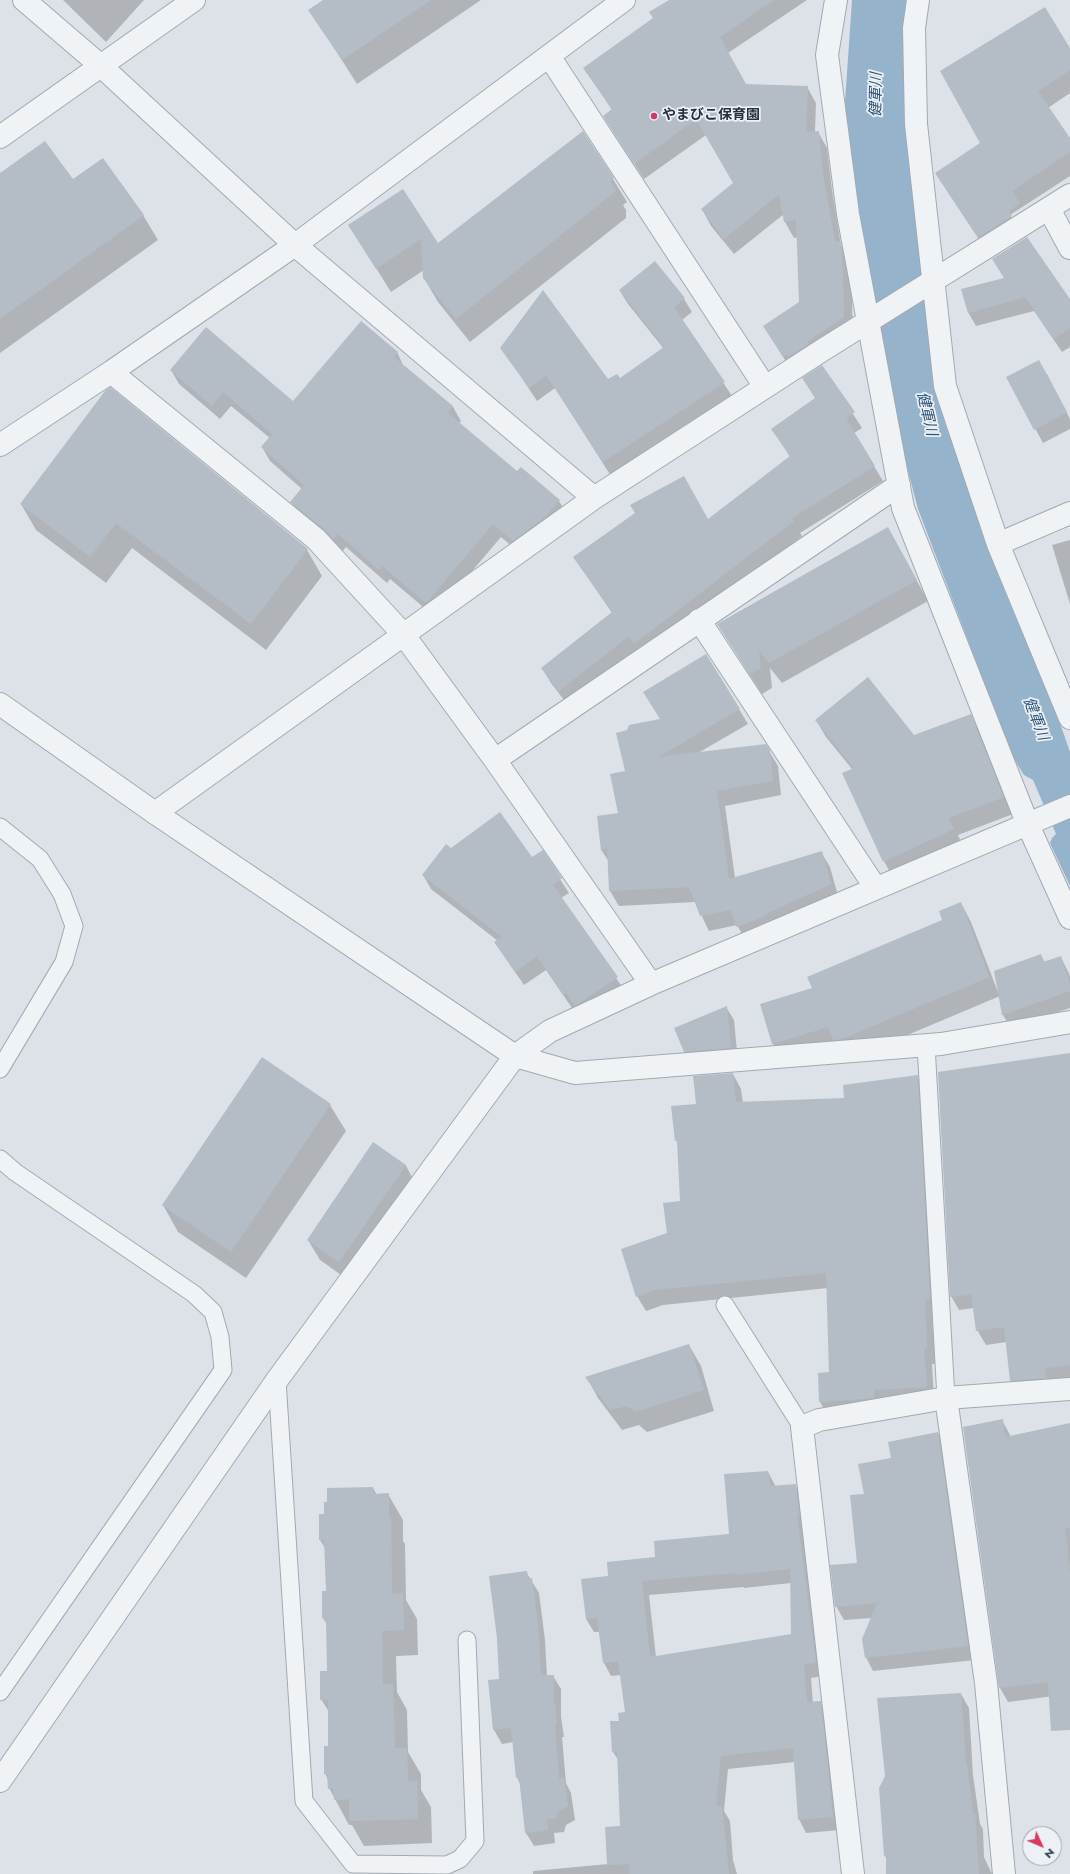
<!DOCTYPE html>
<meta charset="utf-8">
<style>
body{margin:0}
#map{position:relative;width:1070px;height:1874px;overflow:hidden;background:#dde2e8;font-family:Jost,sans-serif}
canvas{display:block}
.north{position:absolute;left:1022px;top:1826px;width:40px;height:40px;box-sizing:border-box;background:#edf1f6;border:1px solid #9da4ad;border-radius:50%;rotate:134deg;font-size:11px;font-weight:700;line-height:16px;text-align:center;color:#263140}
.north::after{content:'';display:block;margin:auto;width:14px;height:18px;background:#d7385e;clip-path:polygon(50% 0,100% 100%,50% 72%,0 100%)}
</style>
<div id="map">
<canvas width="1070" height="1874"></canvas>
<div class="north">N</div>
</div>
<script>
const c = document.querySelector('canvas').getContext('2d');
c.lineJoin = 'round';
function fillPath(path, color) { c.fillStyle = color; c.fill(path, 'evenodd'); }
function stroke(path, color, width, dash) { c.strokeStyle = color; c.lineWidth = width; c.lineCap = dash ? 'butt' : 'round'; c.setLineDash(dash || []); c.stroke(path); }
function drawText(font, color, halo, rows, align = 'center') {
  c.font = font + ' Jost,"Noto Sans JP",sans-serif'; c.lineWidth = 3.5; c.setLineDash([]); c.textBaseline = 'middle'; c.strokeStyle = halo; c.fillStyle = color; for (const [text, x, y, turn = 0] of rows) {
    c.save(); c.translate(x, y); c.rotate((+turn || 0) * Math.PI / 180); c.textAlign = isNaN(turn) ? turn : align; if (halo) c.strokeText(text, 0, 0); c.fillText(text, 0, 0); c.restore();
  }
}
fillPath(new Path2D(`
 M852,0H911C913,103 911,206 927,308L1025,624L1070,752V886L1050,843L1052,838L1056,834L1033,780L1024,775L1012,756L918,509L897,429L856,202L845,102Z`), '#95b4cb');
fillPath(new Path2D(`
 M63,0H144L106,42Z
 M324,0H481L357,84L310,10Z
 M671,0H807L728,53L746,85L807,87L816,103L815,132H818L827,148L832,190L841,245L849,259L851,267L853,333L793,373L774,342L800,303L798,237L794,238L785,222L784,214L734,254L711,226L702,209L734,183L706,135L644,179L614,132L612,110L584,68L654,18Z
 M1070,50V93L1048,108L1070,140V176L1010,215L1021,234L989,254L936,174L981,143Z
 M0,174L73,181L143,215L158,240L0,353Z
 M613,179L627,202L623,205L626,210V218L470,342L438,302L424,278V270L391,292L349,225L403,190L437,244Z
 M962,290L1070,301V347L1062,352L1034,311L976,326L968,312Z
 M620,291L684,299L692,312L682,320L732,396L611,476L555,388L537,401L502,348L608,381L620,380L664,349L628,304Z
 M397,352L404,367L453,407L461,421L459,423L517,472L559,501L567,514L521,554L501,537L434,616L390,579L387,583L346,547L342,552L300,516L292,502L302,489L270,461L262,447L270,438L231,406L220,419L179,384L171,370L293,403Z
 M822,366L862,428L854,433L883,481L800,533L802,536L643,658L568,705L551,683L542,668L612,613L574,557L708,520L790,457L773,429L816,399Z
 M1047,374L1070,419V429L1043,443L1007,377Z
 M21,504L307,550L322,576L266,650L132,548L106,583L36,530Z
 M1070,540V604L1052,545Z
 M899,549L928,601L782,683L770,668L772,688L762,694L718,625Z
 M739,709L748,724L698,753L769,751L778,766L781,795L725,806L735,878L821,852L830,867L839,899L746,941L737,925L709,931L695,902L619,906L610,891L609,862L602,851L598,816L619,814L626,772Z
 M970,715L980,732L1013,814L958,835L963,846L893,878L884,861L852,769L826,737L816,720L914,736Z
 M451,849L532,859L542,852L569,893L561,898L625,991L583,1019L575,1006L572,1008L546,970L524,985L504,956L496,942L498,941L431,889L423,875Z
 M961,903L971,922L998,992L1041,955L1045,963L1061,957L1070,976V1008L1011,1028L1003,1015L1000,996L853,1058L784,1062L773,1044L761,1005L813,989L944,920Z
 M726,1007L734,1020L738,1062L693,1065L685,1051Z
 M1070,1054V1380L1019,1395L1011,1380L1007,1342L986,1345L977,1330L974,1308L959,1310L951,1296Z
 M263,1059L330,1105L346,1131L246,1278L178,1232L163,1205Z
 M733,1074L741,1089L743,1103L845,1099L917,1076L926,1090L938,1314H932L935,1364H932L934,1401L829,1417L820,1402L819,1374L830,1373L828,1288L663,1305L646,1311L637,1296L668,1234L681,1202L678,1144L676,1140L697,1105Z
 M374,1143L406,1166L417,1186L351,1282L320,1260L308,1240Z
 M689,1345L701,1366L714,1411L647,1432L639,1425L622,1430L598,1398L587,1378Z
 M1002,1420L1011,1437L1070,1424V1700L1054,1696L1008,1702L1000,1688L964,1428Z
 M938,1433L945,1446L975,1660L873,1671L866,1657L872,1618L844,1620L836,1606L858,1564L865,1495L892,1459Z
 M768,1472L776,1487L795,1485L803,1498L823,1676L811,1678L813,1703H820L828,1716L840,1830L806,1833L799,1819L795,1762L728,1769L724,1811L730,1821L733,1860L737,1874H533V1871L608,1864L621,1827L619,1761L613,1752L620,1722L626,1713L621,1675L611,1676L604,1663L600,1632H594L586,1619L609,1577L657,1558L730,1535ZM791,1583L792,1635L656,1657L649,1595L744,1587V1588Z
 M373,1488L377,1495L388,1494L403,1520V1541L405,1544L406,1600L417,1619L418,1655L396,1656L397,1692L407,1710L408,1752L421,1774V1790L431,1807L432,1843L364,1846L352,1825H349L329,1788L328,1779L325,1774L330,1747L329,1712L321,1699L328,1672L327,1624L323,1618L327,1592L325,1548L320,1540L325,1515Z
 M526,1572L539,1593L545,1640L547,1676H553L561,1689V1716L564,1737H562L566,1783L571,1793L575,1820L566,1825L564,1832L554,1833L555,1843L534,1846L526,1833L520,1784L517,1777L513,1742L502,1744L494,1730L489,1681L500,1680Z
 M961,1694L969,1708L973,1775L980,1824L983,1829L984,1857L992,1874H888L887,1860L885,1856Z`), '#0003');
fillPath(new Path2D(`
 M323,0H431L342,60L308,10Z
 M669,0H774L720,37L746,84L808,86L806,132L819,131L823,173L835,242L840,241L842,250L844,317L807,342L808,344L788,357L787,355L783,357L763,326L799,302L796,220L784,222L779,194L724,239L701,209L733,183L696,119L634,164L603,116L612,109L583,68L653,18L649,12Z
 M1045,7L1070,48V70L1038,91L1070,138V152L1012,191L1020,203L1009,211L1012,216L978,238L935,173L980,143L940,71Z
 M583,131L614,178L610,181L616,191L456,319L423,278L421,239L376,269L348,225L403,189L438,243Z
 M45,141L73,179L103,158L144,215L0,319V173Z
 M1027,237L1070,299V328L1054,339L1025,297L968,313L961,289L1004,278L992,259Z
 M655,261L685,298L674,307L725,382L603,462L546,375L529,388L500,348L543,290L608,379L617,374L620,378L664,347L619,290Z
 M361,321L398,352L394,357L453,406L448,413L517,471L521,467L560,500L544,518L513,541L493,524L426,603L382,566L379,570L338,534L333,539L324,529L290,502L304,485L261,447L272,434L223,392L212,406L170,370L206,327L293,401Z
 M1039,360L1067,412L1034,430L1006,377Z
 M822,365L855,412L846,418L875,466L792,518L794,521L634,644L629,636L559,691L541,668L612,612L573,557L635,513L630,505L684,476L708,519L790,456L771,429L815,398L802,378Z
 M110,387L308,549L251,624L116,523L90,557L20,504L105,391Z
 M888,527L917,580L769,663L759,650L761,668L750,674L717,624Z
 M706,654L740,709L658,757L766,744L770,750L773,781L717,791L729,879L822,851L831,884L763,915V917L736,927L731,910L700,916L689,887L609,891L607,847L601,851L597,816L618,813L610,774L625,771L616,733L627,730L629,725L660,719L643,692Z
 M868,677L914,735L971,714L1004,797L949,818L954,829L883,862L842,773L854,768L815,720Z
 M500,812L532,857L543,850L562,878L553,885L618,977L575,1006L566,993L563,995L537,956L515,972L494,942L502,937L422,875L446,844L451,848Z
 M961,902L989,977L842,1039L833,1040L828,1027L772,1044L760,1004L812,988L807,977L942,920L939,911Z
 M1041,954L1043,962L1061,956L1070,984V991L1002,1015L994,971Z
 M727,1006L731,1048L684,1052L674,1028Z
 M1070,1053V1365L1045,1368L1046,1378L1010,1381L1004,1327L976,1331L971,1294L950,1297L938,1072Z
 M262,1057L331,1104L231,1252L162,1205Z
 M733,1073L736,1102L844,1098L843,1085L918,1075L930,1299L925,1300L927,1349H924L927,1387L874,1390V1398L819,1402L818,1373L829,1372L826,1273L654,1290L636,1297L621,1249L667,1233L663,1203L680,1201L677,1140L675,1141L671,1106L696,1104L693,1076Z
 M373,1142L406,1165L339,1262L307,1240Z
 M689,1344L704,1390L635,1412L627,1406L610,1410L585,1377Z
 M1003,1419L1005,1437L1070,1423V1528H1065L1070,1574V1730L1051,1731L1048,1682L999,1688L963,1427Z
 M938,1432L968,1646L865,1658L862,1639L877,1603L835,1607L830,1565L857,1563L850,1495L864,1494L858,1464L891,1458L888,1442Z
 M768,1471L770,1486L796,1484L799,1515H797L816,1663L804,1664L807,1702L821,1701L833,1817L798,1820L793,1748L721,1756L716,1804L722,1807L729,1874H630L629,1864L607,1865L605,1827L620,1826L617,1751L612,1752L610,1721H619L618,1713L625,1712L618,1661L603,1663L597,1618L586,1619L581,1579L608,1576L607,1562L655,1557L654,1541L729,1534L724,1474ZM790,1569L791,1634L650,1657L642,1581L735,1573L736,1575Z
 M373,1487L374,1494L389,1493V1518H391L392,1594L403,1593L404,1630L382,1631L383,1685L393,1684L395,1748H407L408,1782L417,1781L418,1819L349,1821V1799L334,1800L333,1788L328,1789L327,1774H324V1746H328V1700H320V1671H327L326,1618H322V1591H326L324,1540H319V1514H324V1502H327V1488Z
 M527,1571L528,1579L532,1578L538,1625L541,1675H554V1704L555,1705L557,1724H555L559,1779L564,1778L568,1806L558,1811L556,1819H547L548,1830L525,1833L519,1777L516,1778L511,1728L493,1730L488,1680L499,1679L497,1638L489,1576Z
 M961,1693L966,1763H967L973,1814H975L979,1874H886V1856H884L879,1788L885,1776L877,1698Z`), '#b4bcc5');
const service = new Path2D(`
 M0,827L40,859L62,894L74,926L64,962L0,1069
 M926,1045L946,1398
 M0,1159L15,1172L194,1294L213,1312L220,1337L223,1370L0,1692
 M725,1305L802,1427
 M277,1380L304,1801L353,1864L447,1865L460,1859L475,1841L467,1640`);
const minor = new Path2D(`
 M24,0L101,66L295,245L594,498
 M836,0L827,55L848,214L903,508L1028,825L1070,918
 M918,0L914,28L916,124L945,386L998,544
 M549,56L765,387
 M0,137L194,0
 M1049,209L1070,248
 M111,372L316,539L403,634L495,760L651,984
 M0,445L111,372L295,245L624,0
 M1070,513L998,544L1070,718
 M699,620L875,887
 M495,760L899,485
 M155,813L594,498L821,351L1070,195
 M515,1056L550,1031L651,984L1070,806
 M515,1056L575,1073L941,1044L1070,1022
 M946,1398L986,1683L1004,1874
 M853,1874L802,1427L819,1420L946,1398L1070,1389`);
const tertiary = new Path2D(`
 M0,704L155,813L515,1056L277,1380L0,1781`);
stroke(service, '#a2a9b2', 19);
stroke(minor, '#a2a9b2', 24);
stroke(tertiary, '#a2a9b2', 24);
stroke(service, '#f0f3f6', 17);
stroke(minor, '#f0f3f6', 22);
stroke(tertiary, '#f0f3f6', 22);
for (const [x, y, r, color] of [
 [654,116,4,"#d7385e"]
]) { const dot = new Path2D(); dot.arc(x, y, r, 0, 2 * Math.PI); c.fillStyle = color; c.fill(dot); stroke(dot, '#edf1f6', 1.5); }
drawText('bold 14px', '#263140', '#edf1f6', [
 ["やまびこ保育園",662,116]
], 'left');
drawText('italic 15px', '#2d5476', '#edf1f6', [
 ["健軍川",877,95,-89],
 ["健軍川",926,414,77],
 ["健軍川",1035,719,69]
]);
</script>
